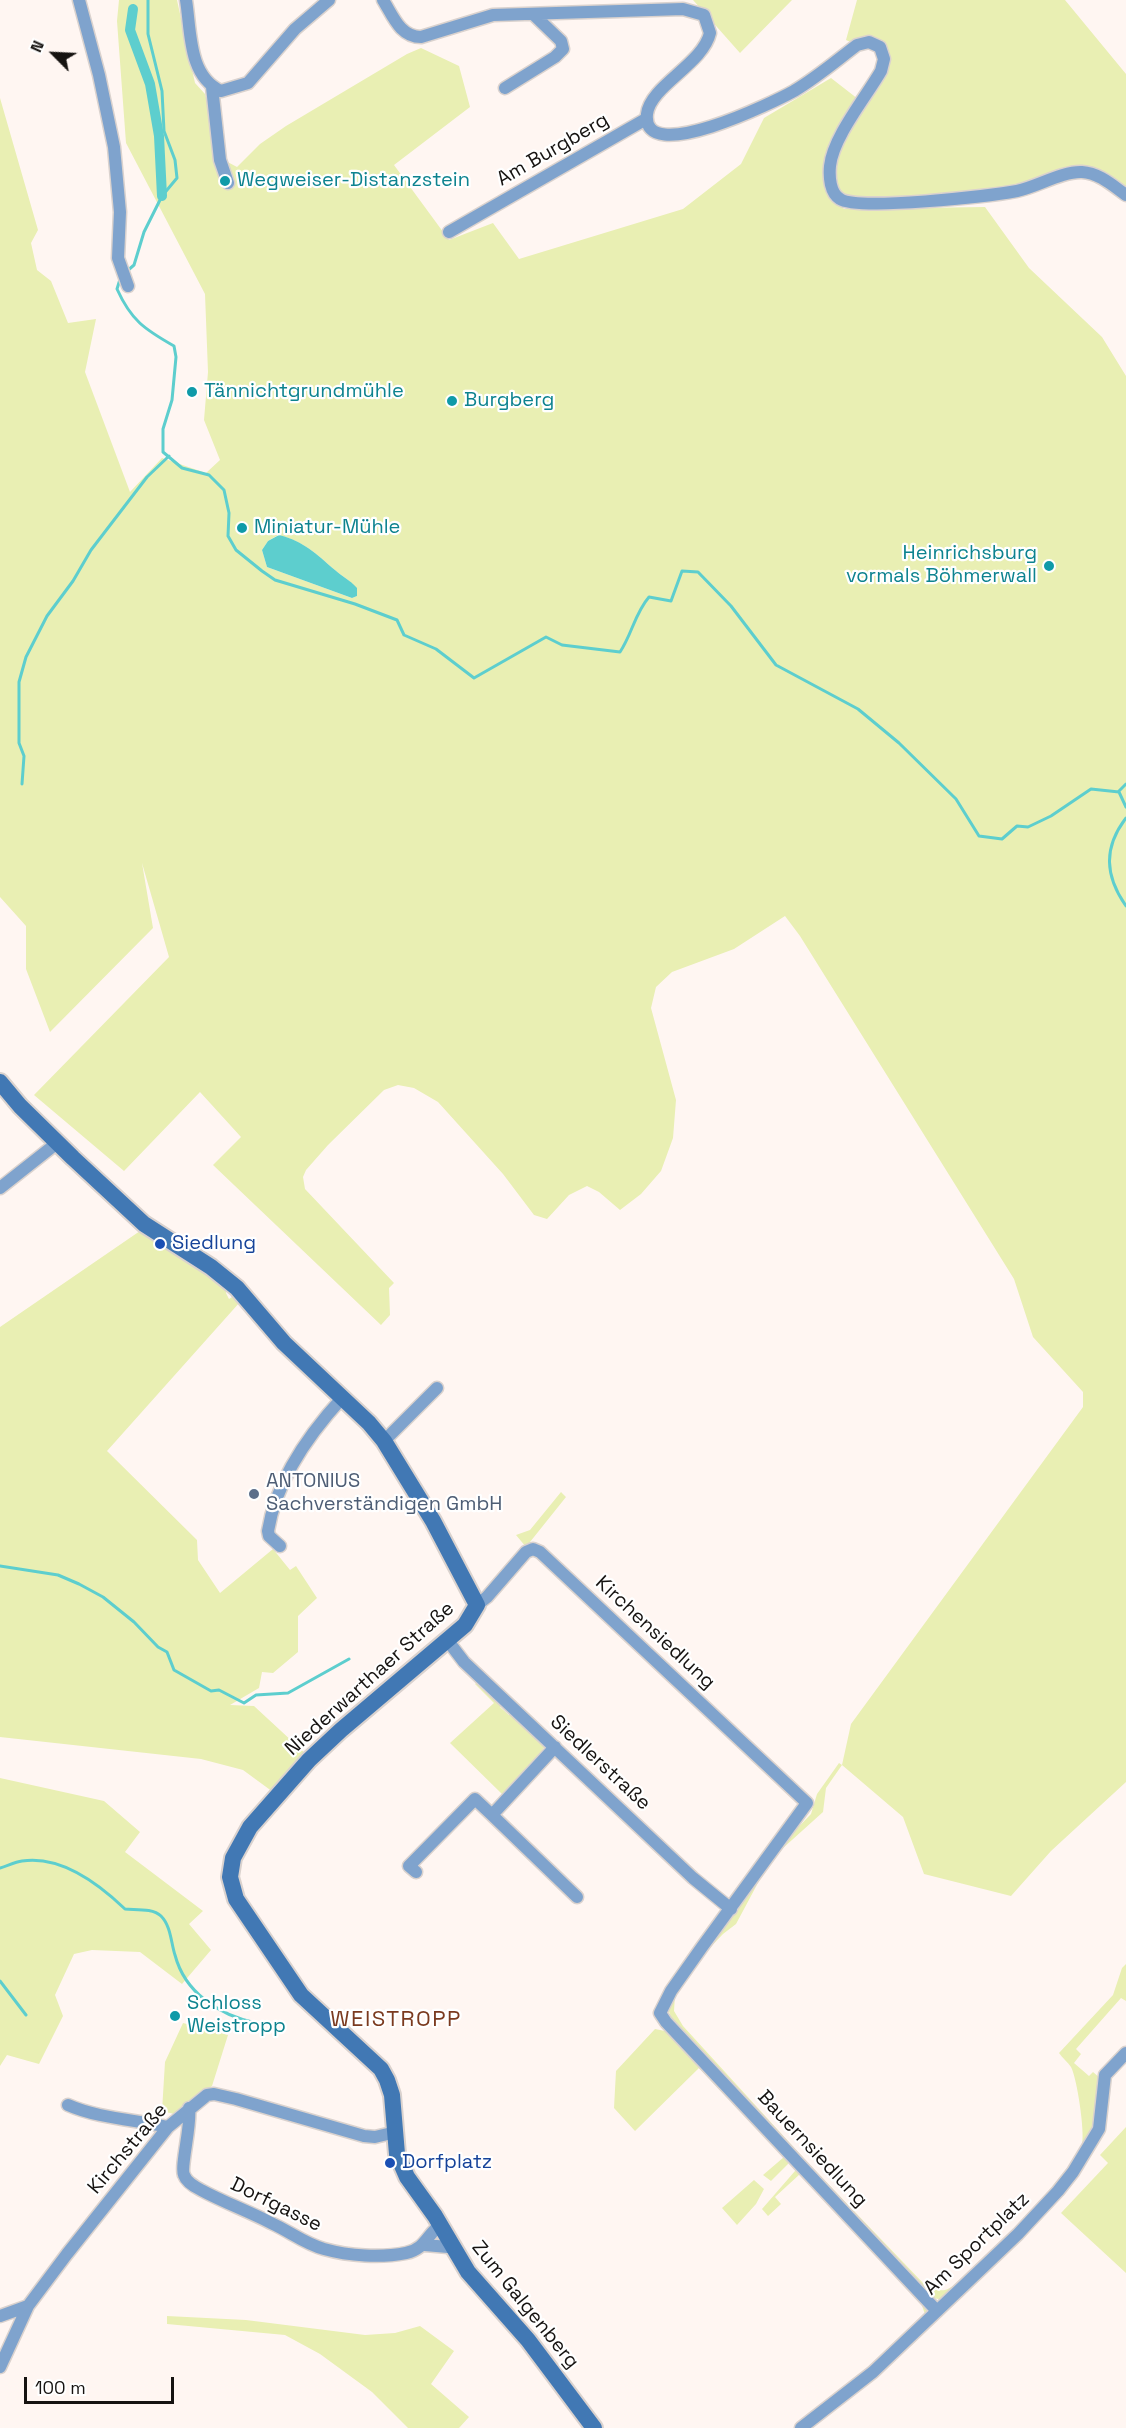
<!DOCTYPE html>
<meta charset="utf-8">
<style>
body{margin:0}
#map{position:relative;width:1126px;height:2428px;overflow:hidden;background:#fff6f2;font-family:"Space Grotesk",sans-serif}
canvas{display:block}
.north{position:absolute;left:24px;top:24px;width:60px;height:60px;-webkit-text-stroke:4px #fff;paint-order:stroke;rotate:294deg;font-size:16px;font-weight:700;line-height:24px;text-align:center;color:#161311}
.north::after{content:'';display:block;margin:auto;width:21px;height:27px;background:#161311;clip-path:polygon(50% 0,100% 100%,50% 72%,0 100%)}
.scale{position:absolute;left:24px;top:2377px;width:150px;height:27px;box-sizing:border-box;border:3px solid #161311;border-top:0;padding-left:8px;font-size:18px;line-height:21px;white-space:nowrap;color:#161311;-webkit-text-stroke:4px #fff;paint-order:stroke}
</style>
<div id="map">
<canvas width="1126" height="2428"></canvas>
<div class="north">N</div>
<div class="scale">100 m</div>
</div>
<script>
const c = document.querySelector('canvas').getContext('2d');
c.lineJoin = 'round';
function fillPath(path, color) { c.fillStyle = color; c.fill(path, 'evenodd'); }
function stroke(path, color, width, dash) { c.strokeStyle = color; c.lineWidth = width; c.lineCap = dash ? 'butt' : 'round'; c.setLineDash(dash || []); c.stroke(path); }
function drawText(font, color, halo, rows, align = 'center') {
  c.font = font + ' "Space Grotesk",sans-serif'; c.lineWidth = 4.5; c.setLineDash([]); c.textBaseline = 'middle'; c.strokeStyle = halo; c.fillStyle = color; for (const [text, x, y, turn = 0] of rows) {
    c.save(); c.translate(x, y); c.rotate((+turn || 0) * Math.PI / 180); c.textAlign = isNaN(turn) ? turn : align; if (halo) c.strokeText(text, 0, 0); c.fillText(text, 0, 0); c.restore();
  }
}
fillPath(new Path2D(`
 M119,0H177L195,83L205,94L222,159L237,167L260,144L286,126L407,54L421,48L459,66L470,107L394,165L449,240L493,223L519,259L683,209L741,164L764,118L831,78L858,99L830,143L825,187L844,209L985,207L1029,268L1102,337L1126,376V1782L1051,1851L1011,1896L924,1874L903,1817L842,1765L826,1788L823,1812L782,1849L759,1881L736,1924L723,1934L706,1952L675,1995L674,2011L683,2026L809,2164L924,2284C931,2288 937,2291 945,2290C968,2285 1075,2168 1082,2144C1085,2132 1077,2078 1071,2067C1068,2062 1062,2058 1059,2053L1113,1995L1122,1968L1126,1964V2001L1121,1998L1076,2049L1081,2054L1074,2063L1089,2076L1093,2072L1100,2078C1098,2094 1100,2114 1095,2129C1077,2183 989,2258 947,2297C935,2303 929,2295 920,2287L676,2029L669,2012V2003L673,1994L779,1847L811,1814L817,1794L839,1763L842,1765L851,1724L1083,1407V1392L1033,1337L1014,1279L800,936L785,916L734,949L672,972L656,987L651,1008L676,1100L673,1138L661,1171L641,1194L620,1210L599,1192L587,1186L569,1195L547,1219L534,1215L503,1174L438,1102L414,1088L398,1085L384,1090L328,1145L306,1170L303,1177L305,1189L394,1283L389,1288L390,1315L381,1325L213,1165L241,1137L200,1092L124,1171L34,1095L169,957L142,863L153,928L50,1032L26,969V926L0,897V98L38,230L31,243L37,270L51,281L68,323L96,319L85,372L130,492L162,458L206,473L220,460L204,420L208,372L205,294L126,143L117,21ZM278,535C305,542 315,553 335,570C343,577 350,580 357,589V596L352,598L267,567L262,550L268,541Z
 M693,0H792L740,53Z
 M857,0H1065L1126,74V195L1080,172L978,196L838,198L830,166L881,71L879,47L857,45L846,40Z
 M140,1231L227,1287L226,1293L229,1299L235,1295L240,1302L107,1451L197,1540L198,1560L220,1593L273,1549L290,1570L296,1566L317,1598L298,1616V1652L273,1673L262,1672L259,1688L230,1705L254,1706L307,1755L273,1792L243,1770L201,1759L0,1737V1327Z
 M561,1492L566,1497L526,1547L516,1535L530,1530Z
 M478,1681L503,1703L500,1707L509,1715L512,1712L546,1745L532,1764L502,1794L450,1743L494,1703L475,1684Z
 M0,1778L104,1801L140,1832L125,1852L203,1911L189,1924L211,1950L182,1984L140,1952L92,1950L74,1954L55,1995L63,2016L39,2064L7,2055L0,2066Z
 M183,2023L228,2035L212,2086L174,2114L162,2111L165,2062Z
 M655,2029L665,2031L701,2066L788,2159V2164L771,2181L763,2175L784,2157L699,2068L635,2131L614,2108L616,2071Z
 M1126,2127V2273L1061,2213L1108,2163L1100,2155Z
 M795,2171H800L928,2308L926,2317L921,2303L800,2174L775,2197L781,2204L768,2216L762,2209Z
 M754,2180L764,2189L756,2204L737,2225L722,2208Z
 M167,2316L246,2320L365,2335L395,2333L420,2326L454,2351L431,2384L469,2417L459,2428H408L372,2392L320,2354L285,2335L167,2324Z`), '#e9efb3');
fillPath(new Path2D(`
 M279,535C305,542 315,553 335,570C343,577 350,580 357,588V596L352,598L267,567L262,550L268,541Z`), '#5dcece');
stroke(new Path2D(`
 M126,272L134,265L144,232L162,196L177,178L175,160L164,131L162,91L148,34V0
 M121,276L117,289C131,320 144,329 174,346L176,357L172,400L163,429V452L182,468L209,475L224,490L229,513L228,536L236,550L262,571L275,580L355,604L397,620L404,635L436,649L474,678L546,637L562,645L620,652C632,634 635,613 649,597L671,601L682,571L698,572L731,606L776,665L858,709L899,743L956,799L979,836L1002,839L1017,826L1028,827L1051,816L1091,789L1119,792L1126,807
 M22,784L24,756L19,743V682L26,657L47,616L73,581L91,550L147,477L169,456
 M1119,791L1126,784
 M1126,818C1103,848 1105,876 1126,906
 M0,1566L58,1575L79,1584L103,1597L134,1622L158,1647L167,1652L174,1670L211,1691L219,1690L244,1703L256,1695L288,1693L349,1659
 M0,1868C7,1866 15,1862 22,1861C61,1855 99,1884 125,1909C136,1910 153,1908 161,1916C171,1926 171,1943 175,1955C185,1993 219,2015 256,2023
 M0,1981L26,2015`), '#5dcece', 3);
stroke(new Path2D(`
 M133,9L130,30L150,84L159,136L162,196`), '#5dcece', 10);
const street = new Path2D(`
 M79,0L99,75L114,147L120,212L118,258L128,286
 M186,0C191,31 188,76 221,91L248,83L295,29L329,0
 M383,0C393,16 400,37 421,37L493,15L683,9L704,15L710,33C703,64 650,86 647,114C641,168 776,101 794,91C816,78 836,61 857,45L869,42L880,47L884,59L881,71C866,97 833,137 830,166C829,177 830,193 840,199C858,211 991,196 1017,191C1036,187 1063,171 1082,172C1099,173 1112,185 1126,195
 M212,87L220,160L228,183
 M505,88L555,57L563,49L561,41L533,14
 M449,232L646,119
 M0,1188L57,1143
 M384,1441L437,1388
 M280,1546L269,1536L268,1531C276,1481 309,1434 343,1397
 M477,1605L487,1597L526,1552L533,1549L540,1552L807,1803L702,1947L671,1991L660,2013L666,2022L937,2311
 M448,1641L464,1662L693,1878L731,1909
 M555,1747L492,1815L577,1897
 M416,1872L409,1866L475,1799L492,1815
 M68,2105C97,2118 136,2120 168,2127
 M189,2108C192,2123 180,2167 184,2175C186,2181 195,2187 201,2190C223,2202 248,2211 271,2223C289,2231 305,2244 324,2249C349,2256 381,2258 406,2253C425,2249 427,2235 440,2225
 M425,2245L448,2247L451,2245
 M0,2316L28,2306
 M0,2367L28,2306L67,2254L168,2127L207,2095L214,2094L236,2099L364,2136L375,2137L396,2132
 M801,2428L873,2372L1018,2234L1058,2191L1073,2172L1099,2129L1105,2075L1126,2053`);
const secondary = new Path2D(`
 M0,1082L20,1106L73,1158L144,1224L211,1267L237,1288L284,1343L369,1423L384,1441L433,1521L477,1605L465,1625L341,1730L309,1760L250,1827L233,1858L230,1877L236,1899L301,1995L381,2069L387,2080L392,2095L397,2154L407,2177L435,2216L468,2272L528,2340L594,2428`);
stroke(street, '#dad2ce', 15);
stroke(secondary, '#dad2ce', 20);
stroke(street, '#7fa3cd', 12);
stroke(secondary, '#4178b4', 16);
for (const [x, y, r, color] of [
 [225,181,6,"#0f9aa8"],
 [192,392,6,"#0f9aa8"],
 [452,401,6,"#0f9aa8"],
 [242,528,6,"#0f9aa8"],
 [1049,566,6,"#0f9aa8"],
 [160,1244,6,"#1a4fb4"],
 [254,1494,6,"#5c6f8a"],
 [175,2016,6,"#0f9aa8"],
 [390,2163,6,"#1a4fb4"]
]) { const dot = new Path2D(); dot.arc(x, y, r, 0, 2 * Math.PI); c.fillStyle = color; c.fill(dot); stroke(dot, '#fff', 2); }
drawText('20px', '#161311', '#fff', [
 ["Am Burgberg",553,150,-30],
 ["Kirchensiedlung",655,1633,43],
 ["Niederwarthaer Straße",370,1679,-42],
 ["Siedlerstraße",600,1763,43],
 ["Kirchstraße",128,2149,-50],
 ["Bauernsiedlung",812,2149,47],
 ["Dorfgasse",276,2205,26],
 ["Am Sportplatz",977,2244,-44],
 ["Zum Galgenberg",525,2305,51]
]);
drawText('20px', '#0d838f', '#fff', [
 ["Wegweiser-Distanzstein",237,181],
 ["Tännichtgrundmühle",204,392],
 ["Burgberg",464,401],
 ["Miniatur-Mühle",254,528],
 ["Heinrichsburg",1037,554,"right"],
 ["vormals Böhmerwall",1037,577,"right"],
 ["Schloss",187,2004],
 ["Weistropp",187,2027]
], 'left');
drawText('20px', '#164399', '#fff', [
 ["Siedlung",172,1244],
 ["Dorfplatz",402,2163]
], 'left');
drawText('20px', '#4e5e75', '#fff', [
 ["ANTONIUS",266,1482],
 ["Sachverständigen GmbH",266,1505]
], 'left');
c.letterSpacing = '1.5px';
drawText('22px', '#7b3a1f', '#fff', [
 ["WEISTROPP",396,2020]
]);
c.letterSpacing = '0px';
</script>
